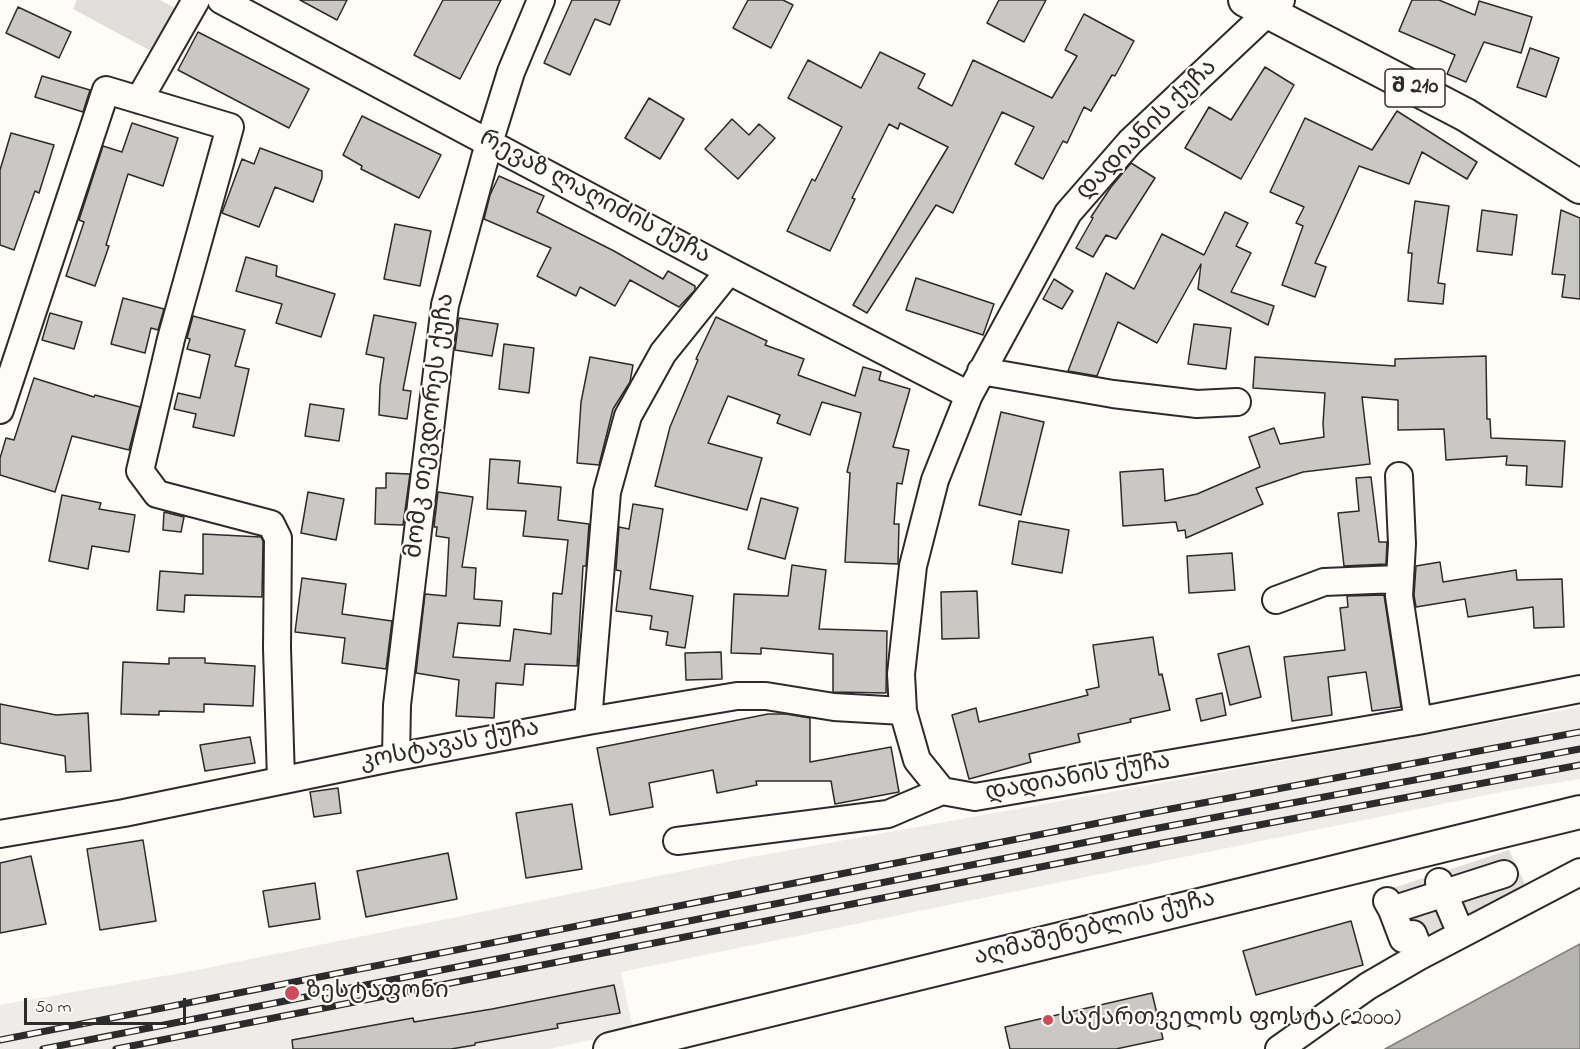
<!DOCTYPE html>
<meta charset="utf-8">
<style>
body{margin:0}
#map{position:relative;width:1580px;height:1049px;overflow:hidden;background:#fdfcf7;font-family:"Indie Flower",sans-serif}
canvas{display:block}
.scale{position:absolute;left:24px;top:998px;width:162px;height:27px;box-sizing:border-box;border:3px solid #2b2b2b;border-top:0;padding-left:8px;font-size:18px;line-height:21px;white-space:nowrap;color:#2b2b2b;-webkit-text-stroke:4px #fdfcf7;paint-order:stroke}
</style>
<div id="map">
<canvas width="1580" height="1049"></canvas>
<div class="scale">50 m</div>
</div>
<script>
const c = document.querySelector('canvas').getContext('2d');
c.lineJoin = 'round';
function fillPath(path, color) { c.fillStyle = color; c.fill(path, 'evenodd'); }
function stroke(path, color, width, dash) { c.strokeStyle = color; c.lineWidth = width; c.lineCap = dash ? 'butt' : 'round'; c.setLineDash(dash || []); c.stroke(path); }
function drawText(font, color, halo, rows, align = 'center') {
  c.font = font + ' "Indie Flower","Noto Sans Georgian",sans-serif'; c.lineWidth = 4.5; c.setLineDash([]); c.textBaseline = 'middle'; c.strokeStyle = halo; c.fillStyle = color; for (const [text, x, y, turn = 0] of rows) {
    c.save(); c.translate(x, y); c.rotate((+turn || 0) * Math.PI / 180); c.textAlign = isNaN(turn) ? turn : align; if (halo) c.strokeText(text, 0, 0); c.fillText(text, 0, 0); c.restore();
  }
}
fillPath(new Path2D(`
 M1580,707V779L1506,791L621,972L633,1030L550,1049H0V1005L192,971L751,857Z`), '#edece8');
fillPath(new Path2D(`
 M77,0H160L175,8L151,51L73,9Z
 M1509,850L1525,884L1402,952L1372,895Z`), '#dfdeda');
const water = new Path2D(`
 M1580,944V1049H1385Z`);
fillPath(water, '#b5b4b1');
stroke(water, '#7e7d7b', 1.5);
const building = new Path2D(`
 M300,0H347L337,20Z
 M443,0H501L460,79L414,55Z
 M572,0H620L610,25L595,19L570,75L544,63Z
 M748,0H783L793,5L771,48L733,28Z
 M999,0H1046L1024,42L987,23Z
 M1412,0H1439L1475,15L1479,1L1532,17L1521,53L1484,42L1466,82L1447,74L1455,55L1399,31Z
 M18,7L71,32L59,58L6,33Z
 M1084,14L1134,41L1115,76L1112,75L1091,111L1084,107L1067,143L1063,141L1043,179L1015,164L1034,127L1002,112L953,213L936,205L867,313L853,305L948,147L900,123L898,129L889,124L852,198L855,199L830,251L787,231L812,179L815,181L842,127L788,98L808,60L861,88L880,52L925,74L918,88L952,106L973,60L1052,98L1077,56L1065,50Z
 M198,32L309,89L289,128L178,70Z
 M1530,48L1559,58L1546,97L1517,87Z
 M1265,67L1294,85L1241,179L1185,148L1209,107L1231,120Z
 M42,76L90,90L83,112L35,97Z
 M649,98L684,119L660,159L625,138Z
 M1397,111L1477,162L1467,179L1422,152L1409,184L1359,166L1315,263L1326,267L1315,297L1282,285L1303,226L1296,223L1304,207L1270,192L1305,118L1372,150Z
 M362,116L441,155L419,198L361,169L362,166L343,155Z
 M732,119L749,135L759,124L775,138L738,179L705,149Z
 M132,123L178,138L163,186L128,174L106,245L109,246L95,286L66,276L84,222L79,220L103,146L122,152Z
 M11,133L54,145L39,193L35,191L14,250L0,245V170Z
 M260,148L322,171V178L313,202L275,187L259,227L222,213L242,159L254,164Z
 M1131,163L1155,178L1116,239L1106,235L1093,257L1076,248L1093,218L1091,217L1111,187Z
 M499,176L544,196L537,212L614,251L663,279L668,271L695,286V290L679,307L630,280L615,306L580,287L576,296L537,276L551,248L484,219L490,195Z
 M1415,201L1449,206L1438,283L1445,284L1443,304L1408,301L1412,253H1408Z
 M1482,210L1517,215L1512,255L1477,251Z
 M1561,210L1580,218V299L1562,297L1565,275L1552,274Z
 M1225,212L1248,223L1236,246L1251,253L1231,292L1274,306L1268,325L1198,289L1201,264L1157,343L1118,322L1097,376L1068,371L1106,273L1134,289L1162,234L1204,255Z
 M395,224L431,231L420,286L384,279Z
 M246,257L277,266L276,276L335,294L321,337L276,323L282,304L236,291Z
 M916,278L994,304L983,335L906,310Z
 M1054,279L1073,291L1062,309L1043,299Z
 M123,298L164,309L158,330L151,328L145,353L111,344Z
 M50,313L82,322L74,349L42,340Z
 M374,315L416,323L403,390L411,391L407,419L379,415L380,386L384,358L366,354Z
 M193,316L245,330L235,366L249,369L234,436L193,427L196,414L174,409L178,393L200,398L210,355L187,349L190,339L187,338Z
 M716,317L767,341L765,345L804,359L798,375L855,396L863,367L881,372L879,380L910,389L893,447L909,450L902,484L897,483L894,524H899L898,564L845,562L850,473L847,472L861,413L822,402L810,435L777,423L780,415L728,396L708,443L762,458L747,510L655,486L670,427L698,360L696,359Z
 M459,318L498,324L492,356L455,350Z
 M1194,324L1231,328L1226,369L1188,364Z
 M504,344L534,348L529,393L499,389Z
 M1486,356L1487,419H1490L1491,438L1565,441L1562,487L1526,485L1527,466L1506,465L1507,456L1446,460L1444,429L1398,430V400L1362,397L1370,464L1303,472L1256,488L1263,504L1186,538L1185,530L1178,531L1176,522L1123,526L1120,472L1163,469L1165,501L1197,494L1260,467L1249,437L1274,428L1280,444L1324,437L1323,424L1325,393L1253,388L1255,357L1395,366V359Z
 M590,357L633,365L630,382L613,409L599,465L577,463L581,402Z
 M34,378L94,397L95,395L140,407L129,450L72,436L55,492L0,475V458L6,438L14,440Z
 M310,404L344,409L339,441L305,436Z
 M1001,412L1044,422L1021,515L979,505Z
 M490,459L520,461L518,483L561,487L558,520L589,524L586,566H583L577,666L525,664L523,685L496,683L494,718L456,716L459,680L416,673L425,594L446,596L449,538L436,536L437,527H434L438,492L473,497L462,567L476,568L474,599L502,601L500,626L458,623L453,657L510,661L514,629L551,634L553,593L562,594L568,540L523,536L526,511L487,509Z
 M386,473L410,474L403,525L375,524L376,488H386Z
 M1371,477L1379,542H1387L1386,564L1344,566L1338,513L1359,511L1356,478Z
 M308,492L344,499L336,540L301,533Z
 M62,495L101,503L99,509L135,515L129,552L92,546L88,569L49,561Z
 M761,498L798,508L785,559L748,549Z
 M633,504L663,509L650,589L693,596L685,648L666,645L668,632L650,629L652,616L616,611L621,571L616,570L619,527L629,529Z
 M164,512L184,517L181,532L163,530Z
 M1019,521L1069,530L1062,573L1012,564Z
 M203,534L261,537L263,541L262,597L185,595L184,612L157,610L160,571L203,574Z
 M1232,553L1235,590L1189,593L1187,556Z
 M1440,562L1443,582L1516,570L1517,580L1562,579L1564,627L1534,628L1533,607L1468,617L1465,599L1416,607L1414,595L1416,566Z
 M792,565L826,570L819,629L887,631L886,693L833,692V654L761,648V654L731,653L734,594L788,596Z
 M302,578L346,584L342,614L392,621L386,669L342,663L345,638L295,632Z
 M977,591L979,638L942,639L941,592Z
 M1384,595L1401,707L1372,711L1366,672L1328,677L1332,715L1292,721L1284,657L1345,650L1340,608L1348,607L1347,596Z
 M1153,637L1159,675L1162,674L1170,710L1130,719L1131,722L1078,734L1080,742L1029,754L1031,762L969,779L952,715L976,708L979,722L1088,695L1086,690L1099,687L1093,645Z
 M1249,646L1261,697L1230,705L1218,654Z
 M721,652L722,679L686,680L685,653Z
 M169,658H205V663L255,666L253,706L204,704V712L159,711V715L121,714L123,662L169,664Z
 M1222,693L1226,715L1201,721L1196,699Z
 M0,704L56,715L88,713L91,771L66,772L65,756L0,743Z
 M768,714H786L810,718V762L891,747L899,792L835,804L831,781H756L757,785L717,793L713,770L649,783L653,807L610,815L597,748Z
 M250,737L255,763L205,771L200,745Z
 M338,788L341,813L314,817L310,792Z
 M572,804L582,869L526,878L516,813Z
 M143,840L156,921L100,930L87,849Z
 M448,853L457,899L366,917L357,871Z
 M31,856L46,924L0,933V863Z
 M315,883L320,919L269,927L263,891Z
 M1351,921L1363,965L1256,995L1243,951Z
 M614,985L620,1013L557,1024L558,1028L475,1043V1045L451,1049H293L292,1040L413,1018L414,1022L492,1009Z
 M1152,993L1163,1039L1116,1049H1010L1005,1027Z`);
fillPath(building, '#c9c8c4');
stroke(building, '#2b2b2b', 1.5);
const minor = new Path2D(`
 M221,0L729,271L969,395
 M1281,0L1130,142L1068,213L969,395L935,480L913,566L901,674L903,711L917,760L942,791L975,797L1418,721L1580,689
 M139,100L196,0
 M981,371L1113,394L1197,404L1237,402
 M0,410L106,90L230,127L171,339L140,471L157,494L271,524L278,538L277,648L281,780
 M1399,476L1402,544L1399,596L1418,721
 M1276,600L1324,582L1398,579
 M588,721L607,492L628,416L663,353L729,271
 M396,757L397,705L445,305L489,143L511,72L541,0
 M0,834L124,813L396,757L588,721L737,696H766L834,707L903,711
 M677,841L888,814L942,791
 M1439,882L1456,922
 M1387,901L1392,910L1504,874
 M1392,910L1403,939L1413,934L1417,944
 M1279,1049L1368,986L1418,957L1580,872`);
const major = new Path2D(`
 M1245,0L1466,115L1580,187
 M610,1049L1580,812`);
stroke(minor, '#2b2b2b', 30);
stroke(major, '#2b2b2b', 36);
stroke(minor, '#fdfcf7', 26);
stroke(major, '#fdfcf7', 32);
const rail = new Path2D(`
 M0,1040L1144,814L1580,732
 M43,1049L1148,830L1580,749
 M116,1049L1152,845L1580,765`);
stroke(rail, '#2b2b2b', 7);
stroke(rail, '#fdfcf7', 4.5, [14]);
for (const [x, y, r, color] of [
 [292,993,8,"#d1495b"],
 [1048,1020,6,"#d1495b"]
]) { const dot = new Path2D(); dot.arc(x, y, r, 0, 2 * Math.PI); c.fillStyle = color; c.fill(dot); stroke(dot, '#fdfcf7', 2); }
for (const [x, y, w] of [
 [1415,88,60]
]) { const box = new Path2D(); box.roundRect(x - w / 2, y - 19, w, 38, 4.5); c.fillStyle = '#fdfcf7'; c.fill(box); stroke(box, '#2b2b2b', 1.5); }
drawText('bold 22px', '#2b2b2b', null, [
 ["შ 210",1415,88]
]);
drawText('24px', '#2b2b2b', '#fdfcf7', [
 ["დადიანის ქუჩა",1148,131,-45],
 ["რევაზ ლაღიძის ქუჩა",594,199,28],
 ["მომკ თევდორეს ქუჩა",432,426,-83],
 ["კოსტავას ქუჩა",450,747,-11],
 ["დადიანის ქუჩა",1078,779,-10],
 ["აღმაშენებლის ქუჩა",1095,930,-14]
]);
drawText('24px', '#2b2b2b', '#fdfcf7', [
 ["ზესტაფონი",306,993],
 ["საქართველოს ფოსტა (2000)",1060,1020]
], 'left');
</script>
